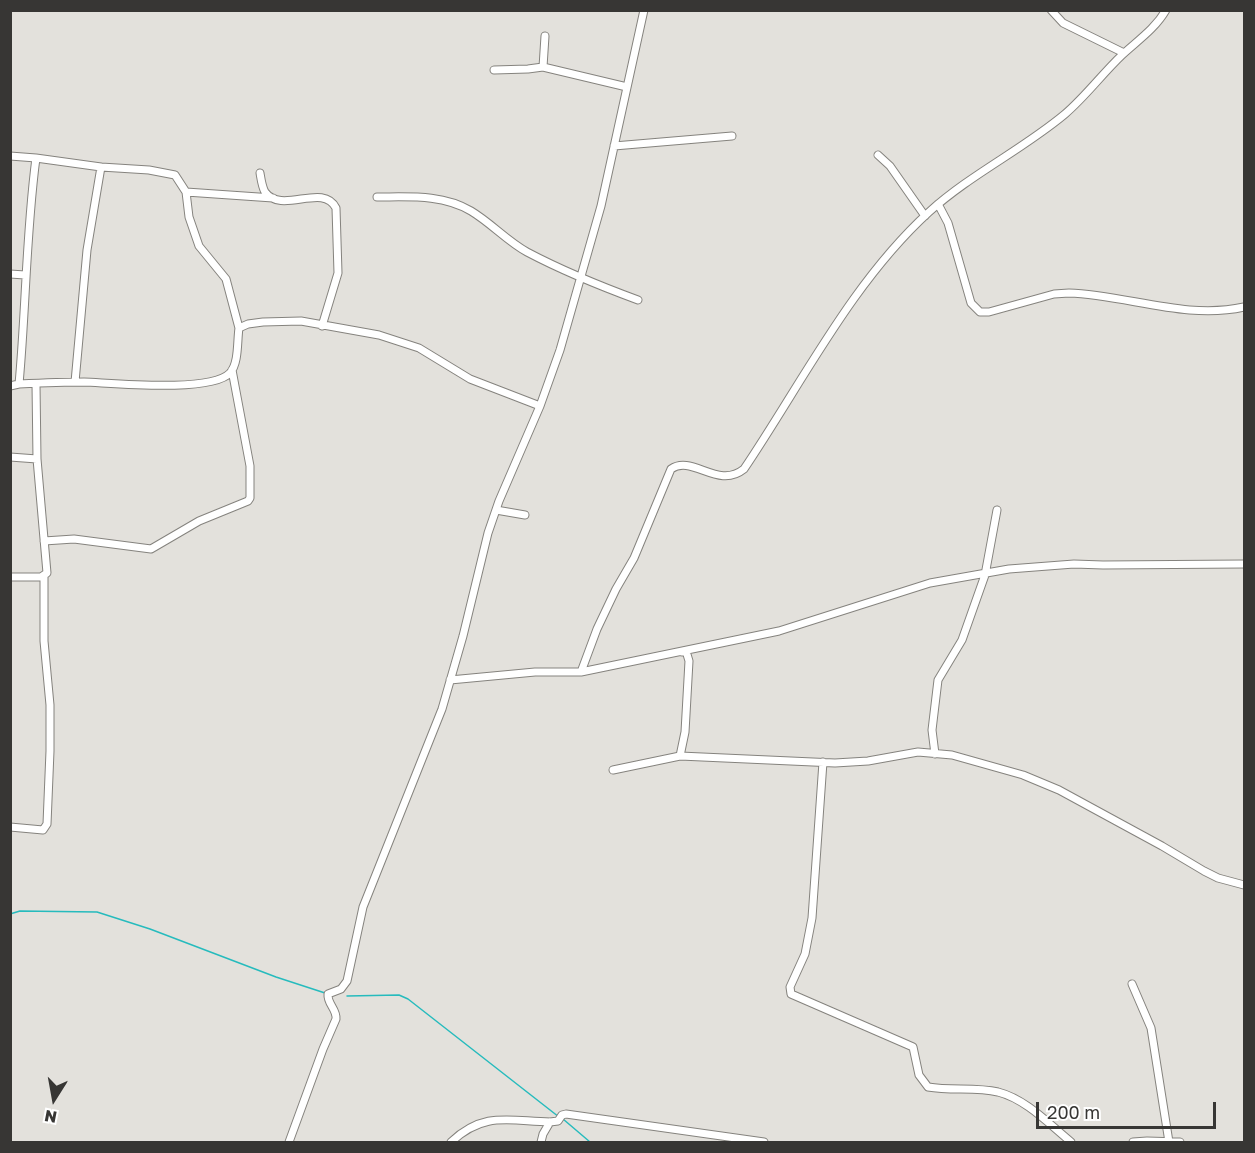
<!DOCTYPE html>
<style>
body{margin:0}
#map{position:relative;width:1255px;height:1153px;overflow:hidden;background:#e3e1dc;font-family:"Golos Text",sans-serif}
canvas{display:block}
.frame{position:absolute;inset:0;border:12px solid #373634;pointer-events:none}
.north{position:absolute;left:24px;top:1069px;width:60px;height:60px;-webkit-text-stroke:4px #fff;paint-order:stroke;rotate:191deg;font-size:16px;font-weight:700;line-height:24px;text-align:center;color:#373634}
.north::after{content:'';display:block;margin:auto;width:21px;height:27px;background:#373634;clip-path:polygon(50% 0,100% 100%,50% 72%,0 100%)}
.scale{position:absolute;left:1036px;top:1102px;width:180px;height:27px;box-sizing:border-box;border:3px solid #373634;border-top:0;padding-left:8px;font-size:18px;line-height:21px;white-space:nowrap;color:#373634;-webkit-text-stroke:4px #fff;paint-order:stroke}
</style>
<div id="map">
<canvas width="1255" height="1153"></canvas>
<div class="frame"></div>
<div class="north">N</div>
<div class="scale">200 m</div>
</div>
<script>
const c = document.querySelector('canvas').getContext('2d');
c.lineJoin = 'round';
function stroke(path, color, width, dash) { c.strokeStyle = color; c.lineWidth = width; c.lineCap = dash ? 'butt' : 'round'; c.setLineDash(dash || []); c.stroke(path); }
stroke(new Path2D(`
 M10,914L20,911L97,912L150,929L276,977L325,993
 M347,996L399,995L408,999L559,1117
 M563,1119L590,1142`), '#26bbbd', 1.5);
const minor = new Path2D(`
 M1051,10L1063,23L1124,53
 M543,67L545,36
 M494,70L528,69L543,67L627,87
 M614,146L732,136
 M878,155L890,166L925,216
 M10,156L36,158C26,233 26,308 19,384
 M36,158L101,167L149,170L175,175L186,192L189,217L199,246L226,279L239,328
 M260,173C261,179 262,187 265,192C282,215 323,182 336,208L338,273L322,326
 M186,192L273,198
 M377,197C409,197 442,194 471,211C491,223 507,241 527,252C563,271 600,286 638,300
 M938,204L948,223L971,303L980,312H989L1054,294L1069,293C1127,295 1186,320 1244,307
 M10,274L25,275
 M75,382L87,250L101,167
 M10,386L19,384C40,383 62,382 84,382C112,383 211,393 230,373C239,363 237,341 239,328L248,324L263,322L301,321L379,335L419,348L470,379L540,406
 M10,457L37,459
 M496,510L525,515
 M44,541L74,539L151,549L199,521L248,501L250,498V466L232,370
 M10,577H41L47,573L37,459L36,384
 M682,652L686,651L689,661L685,732L680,756L835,763L868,761L918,752L952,755L1023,775L1059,790L1162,846L1204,871L1218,878L1244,885
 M581,672L597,629L616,589L634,558L671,469C692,454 718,490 744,469C802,383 852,282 929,212C971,174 1022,150 1065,114C1086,96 1102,74 1122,55C1137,41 1155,29 1166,10
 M450,680L535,672H581L779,631L930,583L1009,569L1074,564L1103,565L1244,564
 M935,754L932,730L938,680L962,640L985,575L997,510
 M823,762L812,918L805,954L790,987L791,994L913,1047L919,1075L928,1087C951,1091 975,1087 998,1092C1026,1099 1050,1125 1071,1142
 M613,770L680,756
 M10,827L43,830L47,824L50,751V705L44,641V576
 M1132,984L1151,1028L1169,1142
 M289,1142L323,1049L336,1019C337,1009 327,1004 328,994L341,989L347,981L363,907L442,709L463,636L488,533L499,501L540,406L560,350L601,206L644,10
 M451,1142C484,1111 509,1121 550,1122L558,1121L562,1115L566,1114L764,1142
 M541,1142L543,1134L550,1122
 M1133,1142L1147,1141L1180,1142`);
stroke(minor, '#85837e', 9);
stroke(minor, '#fff', 7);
</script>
